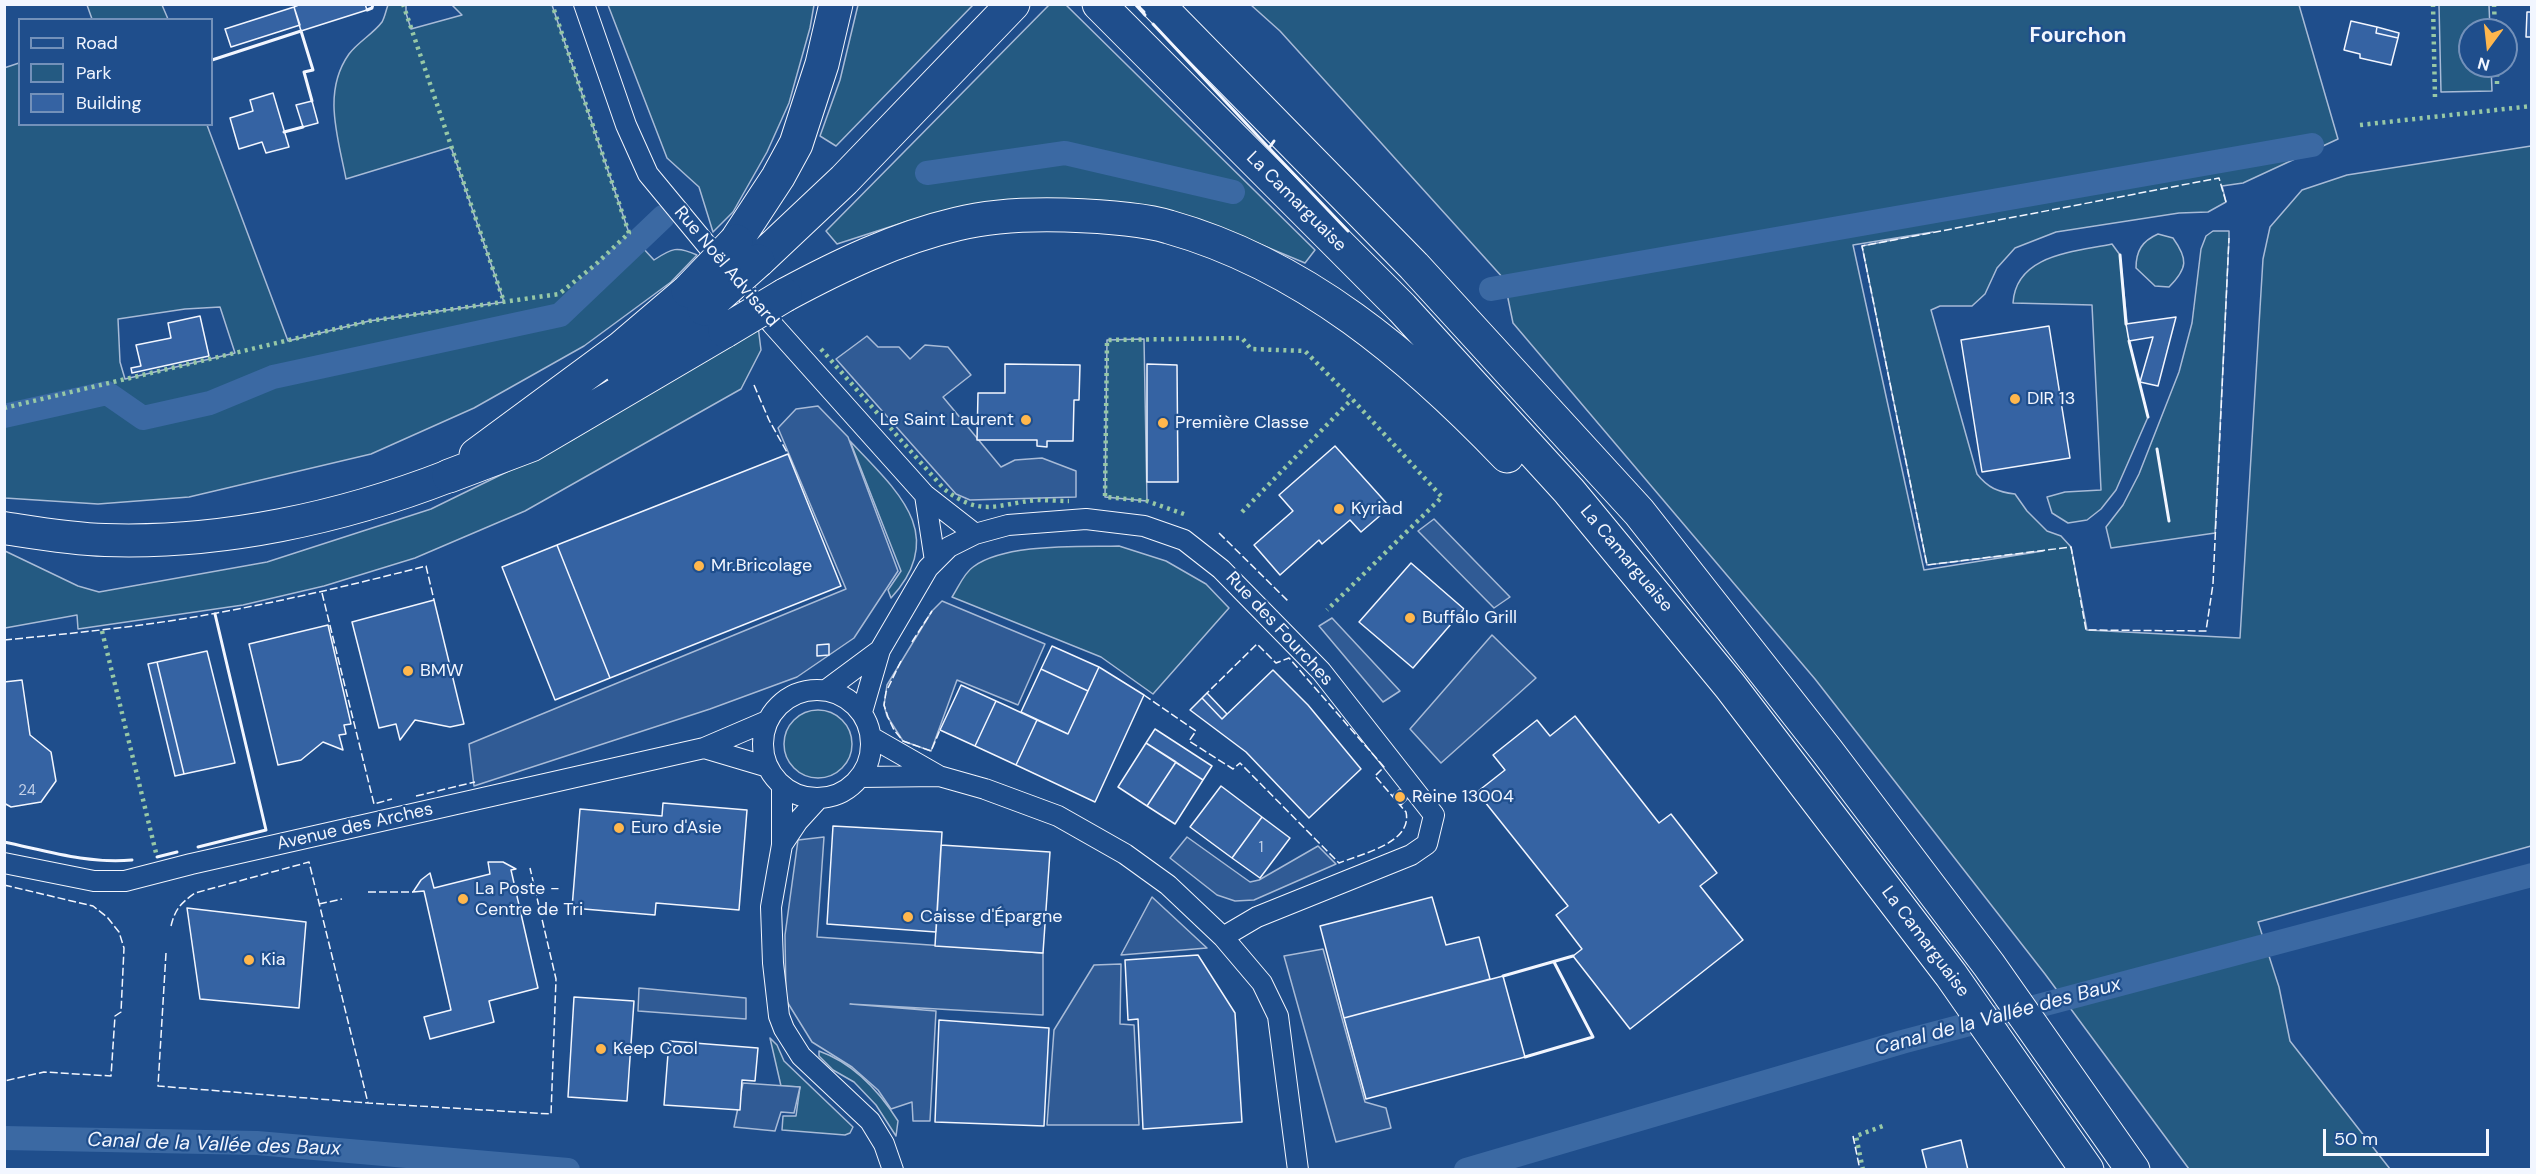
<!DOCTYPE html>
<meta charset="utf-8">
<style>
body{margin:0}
#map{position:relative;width:2536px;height:1174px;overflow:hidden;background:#1f4e8c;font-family:"DM Sans",sans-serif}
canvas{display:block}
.frame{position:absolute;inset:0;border:6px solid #f2f6ff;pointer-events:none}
.legend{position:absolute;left:18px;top:18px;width:195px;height:108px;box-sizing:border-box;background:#1f4e8c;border:2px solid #7391ba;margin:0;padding:8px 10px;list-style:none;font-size:18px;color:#f2f6ff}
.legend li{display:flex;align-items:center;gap:12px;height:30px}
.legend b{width:30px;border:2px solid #7391ba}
.north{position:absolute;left:2458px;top:18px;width:60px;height:60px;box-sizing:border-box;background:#1f4e8c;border:2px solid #7391ba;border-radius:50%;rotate:195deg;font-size:16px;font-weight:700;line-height:24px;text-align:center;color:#f2f6ff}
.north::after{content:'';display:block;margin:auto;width:21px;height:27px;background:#ffb74d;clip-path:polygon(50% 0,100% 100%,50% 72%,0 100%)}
.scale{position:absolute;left:2323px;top:1129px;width:166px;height:27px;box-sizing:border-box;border:3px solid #f2f6ff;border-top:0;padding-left:8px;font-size:18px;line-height:21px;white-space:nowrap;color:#f2f6ff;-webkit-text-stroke:4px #1f4e8c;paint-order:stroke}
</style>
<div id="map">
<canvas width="2536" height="1174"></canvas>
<div class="frame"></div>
<ul class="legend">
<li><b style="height:8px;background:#1f4e8c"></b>Road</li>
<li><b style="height:16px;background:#245a82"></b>Park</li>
<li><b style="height:16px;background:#3563a3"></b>Building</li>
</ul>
<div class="north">N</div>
<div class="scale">50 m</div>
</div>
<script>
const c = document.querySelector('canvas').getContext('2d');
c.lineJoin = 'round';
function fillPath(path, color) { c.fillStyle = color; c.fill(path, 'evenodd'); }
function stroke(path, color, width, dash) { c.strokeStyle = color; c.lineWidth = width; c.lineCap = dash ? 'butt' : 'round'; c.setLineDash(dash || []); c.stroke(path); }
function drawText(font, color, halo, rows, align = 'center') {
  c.font = font + ' "DM Sans",sans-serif'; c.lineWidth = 4.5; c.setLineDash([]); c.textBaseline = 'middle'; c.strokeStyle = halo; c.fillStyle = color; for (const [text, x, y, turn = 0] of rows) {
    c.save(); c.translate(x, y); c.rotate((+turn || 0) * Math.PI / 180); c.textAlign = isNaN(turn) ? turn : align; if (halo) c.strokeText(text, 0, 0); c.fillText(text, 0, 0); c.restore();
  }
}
const green = new Path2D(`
 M1065,4L1315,250L1305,263L1245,238L996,202L908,221L837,244L826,231L1049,5Z
 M87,5H162L168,19H92Z
 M388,5H406V13L411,29L462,15L452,5H552L629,233L654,260C672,248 677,246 697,255L671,282L584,346L474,408L371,454L189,497L98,504L5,498L4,68L19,63L20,124L207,125L288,341L369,321L504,302L451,147L346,179C338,137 322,92 349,54C358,42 373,34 382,22C385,17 386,10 388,5ZM220,307L235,353L125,379L120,362L118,319L185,309Z
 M608,5H814L810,28L789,103L767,152L733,212L713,232L699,187L667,158Z
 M858,5H973L836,146L820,136L840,80Z
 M1251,5H2299L2338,139L2243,183L2222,186L2226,202L2208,212L2179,213L2056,232L2015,248L1997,268L1985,294L1972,306H1940L1931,310L1977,474C1988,488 1998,492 2015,494L2027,511L2047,531L2061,536L2071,547L2087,630L2240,638L2263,259L2270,227L2302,190L2347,175L2531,146V846L2258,922L2279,987L2290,1041L2390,1169H2189L2045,974L1815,679L1513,323L1504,279L1280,31ZM1933,232L1862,246L1927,565L2043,551L1924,570L1853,245Z
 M2439,5H2489L2490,30H2470V66H2491L2492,91L2441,92Z
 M2213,231H2229V238L2215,533L2111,548L2106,527L2123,505L2139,474L2179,372L2192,323L2201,249L2206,236Z
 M2158,234L2173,238C2188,259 2188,268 2169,287L2155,286L2136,268C2136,251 2142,241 2158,234Z
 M2112,244L2120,255L2129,341L2148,417L2116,490L2101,509L2087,520L2068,523L2052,513L2047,497L2065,492L2101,490L2092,305L2013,303C2016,254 2075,252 2112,244Z
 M758,326L761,350L741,389L525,511L415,558L324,586L243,605L78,629L77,615L5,628V551L78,586L99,592L267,562L431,509L572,440Z
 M1144,339L1147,501L1105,497L1107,340Z
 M850,441C895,489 950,534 891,598L888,590L901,571Z
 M1119,546L1166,561L1206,584L1229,608L1153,694L1101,657L952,597C958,588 964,573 973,567C1005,543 1079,547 1119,546Z
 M784 744a34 34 0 1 1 68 0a34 34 0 1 1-68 0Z
 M770,1038L777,1045L784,1061L853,1127L850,1133L845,1135L782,1130L783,1116H796L800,1087L781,1086Z
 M819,1051C853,1063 879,1091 898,1121L896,1136L876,1105L854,1082L833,1070L819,1056Z`);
fillPath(green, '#245a82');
stroke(green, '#a8bbd7', 1.5);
const parking = new Path2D(`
 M867,336L878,347H899L910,359L925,345L948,347L971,375L943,397L1001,467L1015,460L1042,458L1076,471V497L970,500L956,494L836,359Z
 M818,406L848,437L898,571L854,638L797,677L710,709L474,786L469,744L846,589L778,428L796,409Z
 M1434,519L1510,597L1494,608L1418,531Z
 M942,601L1045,644L1018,705L957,680L931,751L903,741L887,716L884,705L887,685L932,611Z
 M1332,618L1400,691L1383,702L1319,626Z
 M1492,635L1536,678L1441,763L1410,729Z
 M824,837L817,937L1043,953V1015L850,1004L936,1011L930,1121H913L912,1102L891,1109L878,1090L852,1067L812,1042L786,1000L785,935L798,840Z
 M1187,837L1250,882L1259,880L1318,846L1336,864L1254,900L1235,901L1217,895L1170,858Z
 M1152,897L1207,948L1121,955Z
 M1323,949L1365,1102L1386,1108L1391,1128L1336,1142L1284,956Z
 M1121,964L1120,1024L1134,1025L1139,1125H1047L1054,1030L1094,965Z
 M639,988L746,998V1019L638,1011Z
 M743,1083L800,1087L794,1113L781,1112L775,1131L734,1127Z`);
fillPath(parking, '#305b95');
stroke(parking, '#a8bbd7', 1.5);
stroke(new Path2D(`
 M927,173L1065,153L1233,192
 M1491,289L2312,145
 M4,416L107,393L143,418L210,403L273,377L560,315L663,217
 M4,1138L257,1143L568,1170
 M1466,1170L1902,1042L2532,875`), '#3b69a3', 24);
const building = new Path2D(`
 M301,4H365L367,10L301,31L294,7Z
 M294,7L300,25L231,47L225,29Z
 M2527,12H2532V37H2526Z
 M2351,21L2377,27L2376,33L2398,38L2391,65L2360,58V54L2344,50Z
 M2377,27L2399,33L2398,38L2376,33Z
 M273,93L289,147L266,153L262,142L239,149L230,118L253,111L250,100Z
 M312,101L318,123L303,127L296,105Z
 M200,316L209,356L132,373L131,368L141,366L136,345L171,338L168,323Z
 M2176,317L2158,386L2140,382L2153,337L2129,341L2126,324Z
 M2049,326L2070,458L1982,472L1961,340Z
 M1005,364L1080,365L1079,400H1074L1073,441H1047V447L1037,446V440H977L978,393H1005Z
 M1147,364L1177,365L1178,482H1147Z
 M1335,446L1390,507L1361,532L1350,520L1322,544L1319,540L1280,575L1254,545L1293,511L1279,495Z
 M788,454L841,586L610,678L557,545Z
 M557,545L610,678L555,700L502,567Z
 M1411,563L1464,609L1413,668L1359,622Z
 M434,600L464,724L450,727L415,720L400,740L396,724L379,728L352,622Z
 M328,625L351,724L344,725L346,734L339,735L343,750L323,742L301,760L278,765L249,644Z
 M829,644V655L817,656V645Z
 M1052,646L1099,667L1088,691L1041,669Z
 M207,651L235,763L184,774L157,662Z
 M157,662L184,774L175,776L148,664Z
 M1099,667L1144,695L1095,802L1016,765L1037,720L1068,734Z
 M1041,669L1088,691L1068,734L1021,712Z
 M1273,670L1308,705L1361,769L1309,818L1246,752L1190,710L1202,698L1222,719Z
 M22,680L30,735L51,752L56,781L41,802L11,807L4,803V682Z
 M961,685L996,701L975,746L940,730Z
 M1207,693L1227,714L1222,719L1202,698Z
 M996,701L1037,720L1016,765L975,746Z
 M1575,716L1659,823L1671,814L1717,873L1700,886L1743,940L1630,1029L1573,956L1582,949L1556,915L1568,906L1477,792L1505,770L1493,755L1537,720L1550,736Z
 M1155,729L1212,766L1203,780L1146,743Z
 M1146,743L1176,762L1147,806L1118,787Z
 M1176,762L1203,780L1175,824L1147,806Z
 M1221,786L1262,817L1232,858L1190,827Z
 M1399,790L1407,799L1401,805L1393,795Z
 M663,803L747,810L739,910L656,903L655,915L572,908L580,809L662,816Z
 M1262,817L1290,838L1260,878L1232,858Z
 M833,826L942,832L936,932L827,924Z
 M941,845L1050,852L1043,953L935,946Z
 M488,862H503L516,869L511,870L538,988L489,1001L494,1022L430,1039L424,1017L451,1010L424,891L413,892L421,880L430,873L434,888L490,874Z
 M1432,897L1446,945L1479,937L1490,979L1344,1018L1320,926Z
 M187,908L306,922L299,1008L200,999Z
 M1198,955L1235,1013L1242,1122L1143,1129L1138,1019L1128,1020L1125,960Z
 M1503,976L1525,1057L1366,1099L1344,1018Z
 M574,997L634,1001L627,1101L568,1097Z
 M939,1020L1049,1028L1044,1126L935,1122Z
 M669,1041L758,1048L755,1081L742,1080L740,1110L664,1105Z
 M1961,1140L1968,1170H1927L1922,1150Z`);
fillPath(building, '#3563a3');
stroke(building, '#f2f6ff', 1.5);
const minor = new Path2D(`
 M584,4L626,125L648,174L772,324L925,495L975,534
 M925,495L935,561
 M763 744a54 54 0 1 1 108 0a54 54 0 1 1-108 0Z
 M826,690L880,650
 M862,712L880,650L928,568L949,547L975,534L1008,525L1086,519L1144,526L1184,540L1221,569L1321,671L1434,815L1427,844L1411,855L1257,917L1223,937
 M871,737L939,776
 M704,748L768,767
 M860,777L939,776L985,789L1058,816L1125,854L1168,885L1223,937L1262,983L1278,1016L1298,1170
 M782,785V845L771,907L773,963L779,1016L784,1029L801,1056L870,1121L884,1144L893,1170
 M782,845L798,821L819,798
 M4,863L94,881H125L191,864L704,748L767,721`);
const primary = new Path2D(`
 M4,528C37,533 71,539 105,540C221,544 341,518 449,476`);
const trunk = new Path2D(`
 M1099,4L1402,308L1569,491L1730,686L1951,975L2087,1170
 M1157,4L1414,266L1639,512L1827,751L1989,965L2133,1170
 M736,241L778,177L796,144L822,64L836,4
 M758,261L844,180L1013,4
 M785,295C839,266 897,238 957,224C993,215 1029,214 1065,215C1096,216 1140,218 1169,227C1304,265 1412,357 1507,456
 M622,371L704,309
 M476,455L621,348L688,291
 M449,476L531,445L725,331`);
stroke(minor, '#f2f6ff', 22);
stroke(primary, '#f2f6ff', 34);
stroke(trunk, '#f2f6ff', 35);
stroke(minor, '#1f4e8c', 20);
stroke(primary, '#1f4e8c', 32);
stroke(trunk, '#1f4e8c', 33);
const trunkBridge = new Path2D(`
 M688,291L736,241
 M704,309L758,261
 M725,331L785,295`);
stroke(trunkBridge, '#f2f6ff', 35, []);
stroke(trunkBridge, '#1f4e8c', 33);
stroke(new Path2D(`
 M403,4L504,302
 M2433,4L2435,98
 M2494,4L2495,30
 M2497,66V85
 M2360,125L2532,106
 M821,349L944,489C982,518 996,504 1037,500C1047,500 1059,501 1069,501
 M4,408L369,321L559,294L595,265L629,233L552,4
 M1242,512L1352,399
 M1184,514L1147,501L1105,497L1107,340L1242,338L1251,349L1305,351L1352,399L1442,497L1327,610
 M102,631L157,857
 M1863,1170L1856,1136L1883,1126`), '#97c8a6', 4.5, [3, 4.5]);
stroke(new Path2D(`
 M2226,202L2219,178L1862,246L1927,565L2071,547L2086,630L2206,631L2213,584L2229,238
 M754,385L769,420L788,454
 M1219,533L1288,601
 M322,593L374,804L392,799
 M4,640C76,633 147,626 217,613C287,600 356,584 426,566L434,600
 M912,642L932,611
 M901,661L886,692L884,705L888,717L894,730L903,741L931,751L940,730
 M1144,695L1196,731L1189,741L1233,769L1240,763L1339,863C1361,854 1413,843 1406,812L1375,776L1384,767L1289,658L1276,663L1257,644L1207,693
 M416,796L475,782
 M4,885L93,906L107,917L119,932L124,948L121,1012L115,1016L111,1076L44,1072L4,1081
 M368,892H413
 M319,904L342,899
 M171,926C175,909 181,903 195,893L309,862L368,1103
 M166,953L158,1086L368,1103L551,1114L556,979L530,868
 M1853,1136L1860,1170`), '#f2f6ff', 1.5, [8, 3]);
stroke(new Path2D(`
 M1135,4L1145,15
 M1136,4L1144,12
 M367,10L372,8L373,4
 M1153,24L1269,148L1274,141
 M212,60L301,31L313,70L304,72L312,101
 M284,132L303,127
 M1269,148L1348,231
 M2120,255L2126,324
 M2129,341L2148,417
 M2157,449L2169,521
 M4,842C47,851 88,864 132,860
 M198,847L266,830L215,614
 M157,857L177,852
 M1503,976L1573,956
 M1525,1057L1593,1037L1554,962`), '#f2f6ff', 3);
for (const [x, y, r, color] of [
 [2015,399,6,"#ffb74d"],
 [1026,420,6,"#ffb74d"],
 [1163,423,6,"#ffb74d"],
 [1339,509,6,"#ffb74d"],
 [699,566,6,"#ffb74d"],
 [1410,618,6,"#ffb74d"],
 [408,671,6,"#ffb74d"],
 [1400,797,6,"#ffb74d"],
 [619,828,6,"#ffb74d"],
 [463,899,6,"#ffb74d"],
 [908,917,6,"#ffb74d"],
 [249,960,6,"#ffb74d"],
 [601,1049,6,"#ffb74d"]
]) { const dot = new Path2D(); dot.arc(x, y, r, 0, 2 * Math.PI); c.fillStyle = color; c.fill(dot); stroke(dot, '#1f4e8c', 2); }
drawText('15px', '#c3d1e8', null, [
 ["24",27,791],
 ["1",1261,848]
]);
drawText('18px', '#f2f6ff', '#1f4e8c', [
 ["La Camarguaise",1296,202,45],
 ["Rue Noël Advisard",726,267,50],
 ["La Camarguaise",1626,559,50],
 ["Rue des Fourches",1279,629,47],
 ["Avenue des Arches",355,827,-13],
 ["La Camarguaise",1925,942,53]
]);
drawText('18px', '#f2f6ff', '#1f4e8c', [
 ["DIR 13",2027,399],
 ["Le Saint Laurent",1014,420,"right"],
 ["Première Classe",1175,423],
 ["Kyriad",1351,509],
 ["Mr.Bricolage",711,566],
 ["Buffalo Grill",1422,618],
 ["BMW",420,671],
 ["Reine 13004",1412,797],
 ["Euro d'Asie",631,828],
 ["La Poste -",475,889],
 ["Centre de Tri",475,910],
 ["Caisse d'Épargne",920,917],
 ["Kia",261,960],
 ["Keep Cool",613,1049]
], 'left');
drawText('italic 20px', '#f2f6ff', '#1f4e8c', [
 ["Canal de la Vallée des Baux",1998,1017,-15],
 ["Canal de la Vallée des Baux",214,1145,2]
]);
drawText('bold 21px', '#f2f6ff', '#1f4e8c', [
 ["Fourchon",2078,36]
]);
</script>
